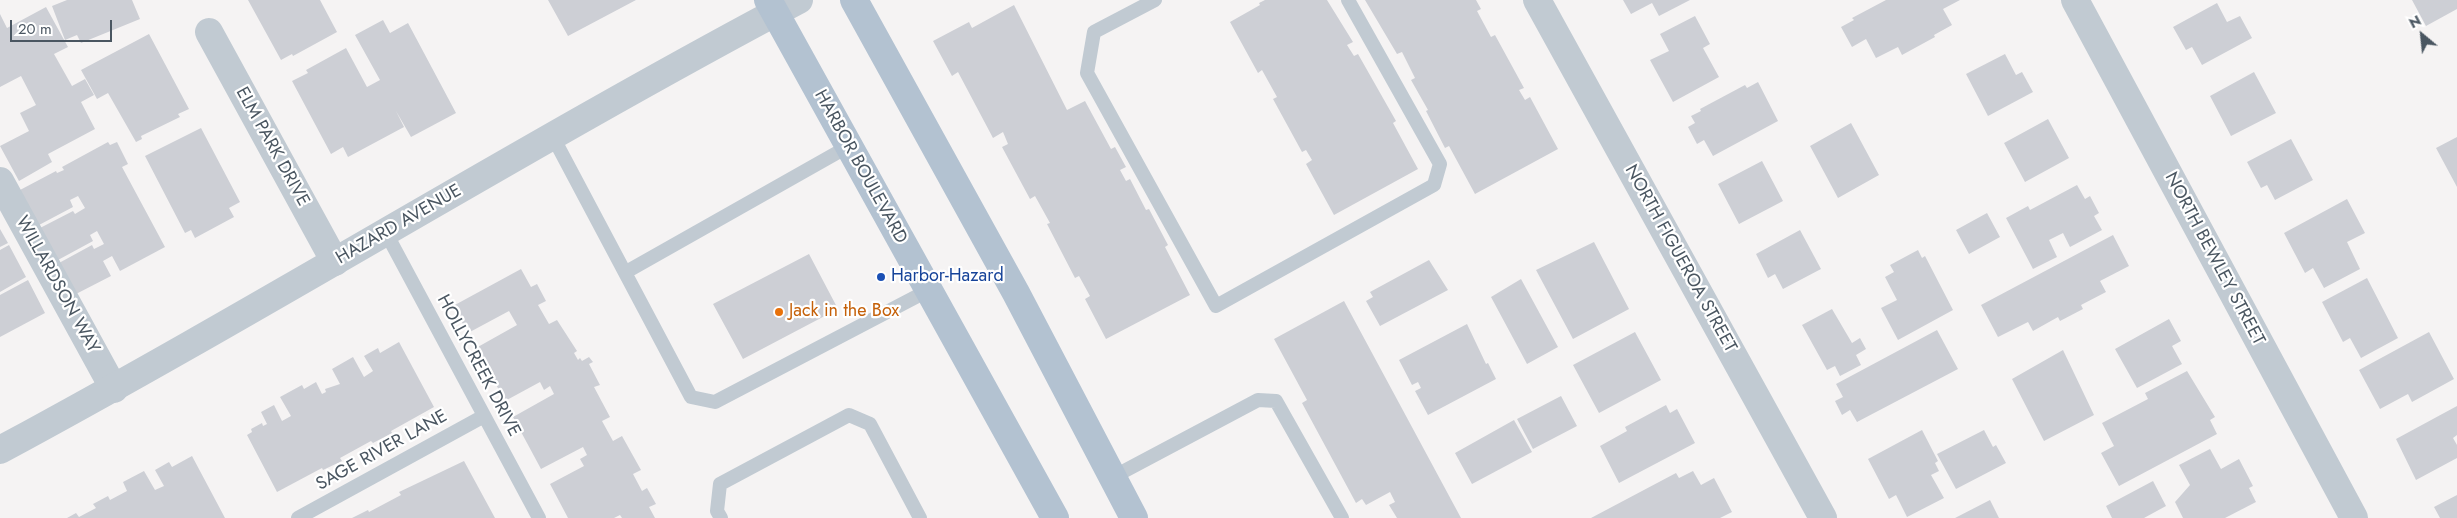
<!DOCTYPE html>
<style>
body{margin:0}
#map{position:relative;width:2457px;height:518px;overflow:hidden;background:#f5f3f3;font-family:Jost,sans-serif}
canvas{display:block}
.north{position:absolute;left:2397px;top:10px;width:50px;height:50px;-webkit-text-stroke:4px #fff;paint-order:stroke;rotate:332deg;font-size:14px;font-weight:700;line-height:20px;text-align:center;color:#4a5661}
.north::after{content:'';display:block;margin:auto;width:18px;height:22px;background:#4a5661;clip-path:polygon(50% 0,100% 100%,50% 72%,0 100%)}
.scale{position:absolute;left:10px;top:20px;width:102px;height:22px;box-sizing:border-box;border:2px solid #4a5661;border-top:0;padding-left:6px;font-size:15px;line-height:18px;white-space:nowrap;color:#4a5661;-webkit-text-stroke:4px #fff;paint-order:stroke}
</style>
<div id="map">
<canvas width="2457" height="518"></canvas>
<div class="north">N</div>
<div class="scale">20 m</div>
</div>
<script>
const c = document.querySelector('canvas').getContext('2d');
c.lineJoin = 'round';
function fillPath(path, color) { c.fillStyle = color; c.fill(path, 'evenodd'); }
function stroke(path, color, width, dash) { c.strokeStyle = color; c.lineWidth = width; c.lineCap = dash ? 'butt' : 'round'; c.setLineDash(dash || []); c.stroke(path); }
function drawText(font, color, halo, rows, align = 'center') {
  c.font = font + ' Jost,sans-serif'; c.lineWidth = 4.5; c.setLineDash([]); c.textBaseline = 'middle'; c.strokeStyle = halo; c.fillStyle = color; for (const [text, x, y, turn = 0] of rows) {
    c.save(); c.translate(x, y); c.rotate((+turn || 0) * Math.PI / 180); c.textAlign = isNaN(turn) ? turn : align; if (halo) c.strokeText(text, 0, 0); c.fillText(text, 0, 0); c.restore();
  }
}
fillPath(new Path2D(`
 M67,0H132L140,19L81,43L77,35L65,40L52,6Z
 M248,0H320L337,32L293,56L292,54L281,60Z
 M548,0H636L568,36Z
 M1265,0H1327L1353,42L1347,45L1354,56L1358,54L1396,121L1393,123L1418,169L1334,215L1306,164L1312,160L1306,150L1302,152L1273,99L1277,97L1262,70L1258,73L1230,22L1260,5L1259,3Z
 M1365,0H1476L1481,9L1477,11L1491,37L1495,35L1524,88L1519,90L1525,100L1530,97L1558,149L1475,194L1449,146L1445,148L1426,111L1428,110L1411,80L1415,78L1402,52L1397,54Z
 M1623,0H1690L1659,16L1652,3L1631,14Z
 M1886,0H1960L1943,9L1952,25L1934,35L1935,37L1902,55L1898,47L1876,58L1866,39L1852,47L1841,27L1854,20L1852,18Z
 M2412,0H2457V9L2426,26Z
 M2217,3L2227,22L2240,16L2252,38L2202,65L2192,47L2186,50L2173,27Z
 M1014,5L1067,110L1085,101L1111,149L1115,147L1126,167L1120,170L1126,181L1130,179L1146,210L1149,209L1168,245L1165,247L1190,295L1106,339L1085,299L1090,296L1079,276L1075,278L1047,224L1050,223L1035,196L1030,199L1002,147L1008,144L1003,132L993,138L958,72L952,76L933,41L969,22L972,28Z
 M46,7L68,47L54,54L72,86L85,79L94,95L81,102L95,129L48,154L52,162L19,181L0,146L29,131L20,113L36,105L21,76L0,87V14L7,28Z
 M1695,16L1710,44L1703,48L1719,77L1673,102L1650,60L1669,51L1660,34Z
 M383,20L390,33L408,23L456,113L411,137L396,111L404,127L348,157L343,147L331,154L292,81L308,73L306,70L346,48L367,87L380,80L355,35Z
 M149,34L189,109L178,114L180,117L141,136L142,139L136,142L108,93L97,99L81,70Z
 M2005,54L2016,75L2022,72L2033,92L1988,116L1966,74Z
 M2254,72L2276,113L2231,136L2210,96Z
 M1758,82L1778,121L1713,156L1704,140L1697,144L1688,127L1695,123L1691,116L1701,111L1700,109L1745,85L1747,88Z
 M2048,119L2069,158L2025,182L2004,143Z
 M1851,123L1879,175L1838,198L1810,146Z
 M201,128L240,202L229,208L234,217L195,238L191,230L185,233L145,156Z
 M2457,137V187L2436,148Z
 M2291,139L2313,180L2275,200L2267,185L2261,188L2247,162Z
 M108,142L110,145L117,142L128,164L122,167L165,247L120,271L112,256L103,261L111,276L76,294L59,263L92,245L94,249L104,244L97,231L90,235L93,241L58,260L40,228L73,211L75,214L85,208L78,196L70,200L73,207L39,225L20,190L56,171L57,173L64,170L62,167Z
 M1762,161L1783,201L1739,224L1718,184Z
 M2077,185L2085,199L2090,196L2099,213L2094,216L2102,230L2070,247L2063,233L2049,240L2057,257L2033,269L2006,218L2028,206L2030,210Z
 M2347,199L2365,233L2347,242L2360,269L2324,288L2313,268L2305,273L2284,233Z
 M1987,213L2000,237L1969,254L1956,230Z
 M0,229L8,243L0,247Z
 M1800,230L1821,269L1783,289L1775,274L1768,278L1756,254Z
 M2113,235L2129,266L2100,281L2106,292L2081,305L2083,309L2060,321L2058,317L2033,331L2028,322L1998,337L1981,305Z
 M1594,242L1629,309L1573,339L1536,270Z
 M9,245L26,277L0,292V250Z
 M1918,250L1922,258L1925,256L1953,310L1898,340L1881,308L1897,300L1885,277L1894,272L1890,265Z
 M809,254L838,309L743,359L713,304Z
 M1429,260L1448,290L1380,326L1366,301L1373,297L1370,292Z
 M521,269L531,287L537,284L546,301L538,305L549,324L557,320L577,351L574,353L578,360L580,358L582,361L589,357L593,362L589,364L600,385L594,387L610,417L602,421L613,441L622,436L641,470L633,474L642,491L647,488L656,504L649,507L655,518H622L620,515L614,518H568L550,484L584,466L580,459L587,455L583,447L541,469L513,417L554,394L550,386L544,390L540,382L505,401L476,348L517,325L509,311L468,333L453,306Z
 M2367,278L2398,338L2361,358L2350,338L2343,342L2322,302Z
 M1521,279L1558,347L1527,364L1491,297Z
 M28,280L45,313L0,337V295Z
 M1344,301L1461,518H1397L1389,505L1395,502L1390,492L1366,505L1362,499L1356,503L1302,403L1307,400L1274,339Z
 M1832,309L1852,343L1860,338L1866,349L1856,355L1861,365L1840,376L1835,366L1827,370L1802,325Z
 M2169,319L2181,341L2172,346L2182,364L2137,388L2115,349Z
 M1467,324L1486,364L1488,363L1496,379L1428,415L1415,391L1421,388L1418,382L1412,385L1399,360Z
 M1937,330L1958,369L1857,422L1850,410L1842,415L1835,401L1843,397L1836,384Z
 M1635,332L1661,380L1599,413L1573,365Z
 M2429,332L2454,379L2412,402L2408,394L2380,409L2359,370Z
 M399,342L434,407L391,431L392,433L373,443L371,441L340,458L342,461L323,470L322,468L277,492L247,435L252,432L251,429L262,423L263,426L267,424L261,412L274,405L282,421L291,416L280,397L302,385L304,389L316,382L322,394L326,392L325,389L340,384L332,369L353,357L364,377L373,371L364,356L378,348L380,353Z
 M2063,350L2094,415L2044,441L2012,379Z
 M2187,371L2215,417L2210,420L2217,434L2119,486L2101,453L2114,446L2102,423L2148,399L2145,393Z
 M1561,396L1577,426L1533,449L1517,419Z
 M1666,405L1670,413L1677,409L1695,443L1619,483L1600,446L1627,431L1625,427Z
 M2457,406V435L2453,438L2457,445V458L2416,480L2396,439Z
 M1514,420L1532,452L1472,484L1455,453Z
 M1922,430L1938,461L1935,463L1939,471L1931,475L1944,498L1907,517L1896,495L1889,499L1868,459Z
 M1984,430L1993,447L1996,445L2006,463L1956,489L1937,454Z
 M2210,449L2221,469L2239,459L2253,486L2249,488L2256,502L2225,518H2183L2175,502L2190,485L2179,465Z
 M192,456L225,518H67L76,513L79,517L96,508L93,504L108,496L110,500L127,491L123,482L144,471L155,490L164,486L155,470L169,462L172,467Z
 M464,461L495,518H352L368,510L369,512L401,495L399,492Z
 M1693,471L1701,485L1714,478L1732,512L1720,518H1591L1676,473L1679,478Z
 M2153,481L2166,506L2144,518H2112L2106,506Z
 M2457,495V518H2440L2434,507Z
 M1990,500L1999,518H1955Z`), '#cdcfd5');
stroke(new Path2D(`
 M1155,0L1094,32L1087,73L1216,306L1434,185L1440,164L1348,0
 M553,137L691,397L715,402L929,290
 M385,231L539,518
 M626,272L849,146
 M1113,477L1258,400L1276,401L1342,518
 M298,518L484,416
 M721,518L717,511L720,484L849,415L870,424L920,518`), '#c1cad2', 14);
stroke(new Path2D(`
 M1537,0L1823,518
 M2075,0L2354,518
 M209,32L335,262
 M0,181L114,389`), '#c1cad2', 28);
stroke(new Path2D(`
 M0,450C269,305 529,143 799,0`), '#c1cad2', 28);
stroke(new Path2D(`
 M768,0L1055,518
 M854,0L1016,293L1134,518`), '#b3c2d1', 28);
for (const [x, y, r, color] of [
 [881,277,5,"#1a4fb4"],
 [779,312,5,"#e8710a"]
]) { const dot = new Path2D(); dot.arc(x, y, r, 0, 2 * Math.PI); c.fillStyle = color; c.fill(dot); stroke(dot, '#fff', 2); }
drawText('18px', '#4a5661', '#fff', [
 ["ELM PARK DRIVE",272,147,61],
 ["HARBOR BOULEVARD",860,167,61],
 ["HAZARD AVENUE",399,225,-30],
 ["NORTH FIGUEROA STREET",1680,259,61],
 ["NORTH BEWLEY STREET",2214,259,62],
 ["WILLARDSON WAY",57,285,61],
 ["HOLLYCREEK DRIVE",478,366,62],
 ["SAGE RIVER LANE",382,451,-29]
]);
drawText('18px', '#164399', '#fff', [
 ["Harbor-Hazard",891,277]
], 'left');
drawText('18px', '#c56008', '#fff', [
 ["Jack in the Box",789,312]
], 'left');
</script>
